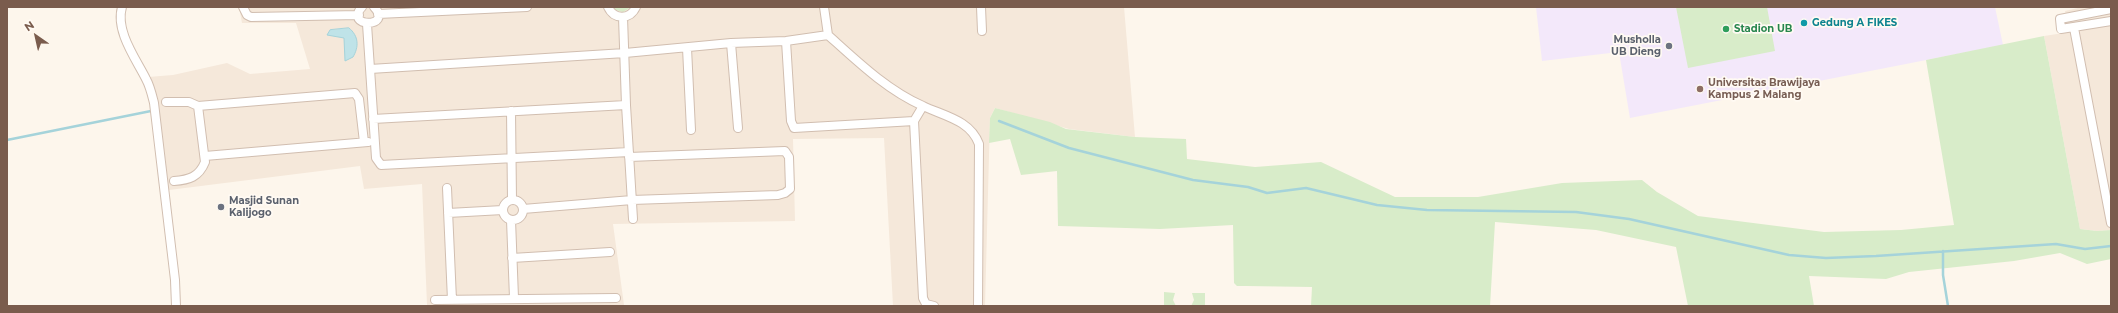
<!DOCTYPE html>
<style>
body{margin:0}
#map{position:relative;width:2118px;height:313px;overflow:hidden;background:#fdf6ec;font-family:Montserrat,sans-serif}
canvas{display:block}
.frame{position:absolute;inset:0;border:8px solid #7a5c4d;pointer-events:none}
.north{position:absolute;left:16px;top:16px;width:40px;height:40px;-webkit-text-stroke:3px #fffaf3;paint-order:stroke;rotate:326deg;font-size:11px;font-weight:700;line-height:16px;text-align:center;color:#7a5c4d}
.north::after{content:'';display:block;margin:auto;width:14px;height:18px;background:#7a5c4d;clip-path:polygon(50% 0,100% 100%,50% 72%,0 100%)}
</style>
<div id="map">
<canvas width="2118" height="313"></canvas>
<div class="frame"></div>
<div class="north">N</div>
</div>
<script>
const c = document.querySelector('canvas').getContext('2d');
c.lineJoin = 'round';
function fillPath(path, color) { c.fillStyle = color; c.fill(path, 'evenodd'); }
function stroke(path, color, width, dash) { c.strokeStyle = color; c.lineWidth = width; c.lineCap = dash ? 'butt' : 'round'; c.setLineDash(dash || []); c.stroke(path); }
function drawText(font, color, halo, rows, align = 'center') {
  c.font = font + ' Montserrat,sans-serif'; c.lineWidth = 3.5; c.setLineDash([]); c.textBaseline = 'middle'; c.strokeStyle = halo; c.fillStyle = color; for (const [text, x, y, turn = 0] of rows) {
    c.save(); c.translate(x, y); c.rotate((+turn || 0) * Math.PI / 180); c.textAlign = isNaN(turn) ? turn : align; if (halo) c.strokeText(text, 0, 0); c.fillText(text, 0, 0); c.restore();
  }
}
fillPath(new Path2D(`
 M239,7H1124L1135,137L1069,129L995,108L990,118L985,306H893L884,138L793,139L795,221L613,224L624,305H427L422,184L364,189L360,166L169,190L159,111L148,77L173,75L227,63L250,74L310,69L296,23H242Z
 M2082,7H2111V230L2097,231L2080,229L2044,36L2070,32L2065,11Z`), '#f5e8da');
fillPath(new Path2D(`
 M1536,7H1995L2003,45L1630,118L1619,52L1542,61Z`), '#f3e8fa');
fillPath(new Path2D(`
 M613,7H631L623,12L616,10Z
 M1676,7H1767L1775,51L1688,68Z
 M2044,36L2080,229L2097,231L2111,230V259L2087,264L2060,253L2014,261L1909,272L1886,279L1809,276L1814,306H1688L1676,247L1596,230L1495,222L1490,306H1311L1312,287L1246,286H1237L1234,283L1233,225L1160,229L1058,226L1057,171L1021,175L1010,139L989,143L990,118L995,108L1050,122L1066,129L1135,137L1186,139L1187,159L1255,167L1321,162L1395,197H1478L1562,183L1642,180L1657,192L1698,216L1824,232L1901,230L1954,225L1926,60Z
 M1164,292L1175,293L1173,300L1176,306H1164Z
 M1192,293H1205V306H1191L1194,300Z`), '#d8ecc9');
const water = new Path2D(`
 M349,28C359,36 359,47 353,57L345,61L344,38L327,35L330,30Z`);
fillPath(water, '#bfe3e8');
stroke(water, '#a5d3da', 1);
stroke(new Path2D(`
 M999,121L1069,148L1193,180L1248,187L1267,193L1306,188L1377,205L1427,210L1576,212L1629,219L1789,255L1826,258L1876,256L2056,244L2085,249L2111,246
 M7,140L151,111
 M1943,251V275L1948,306`), '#a5d3da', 2.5);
const minor = new Path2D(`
 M122,7C115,31 136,59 146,79C150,86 152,95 154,103L175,280L176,306
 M243,7L247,15L251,17L359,15
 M362,7C343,28 394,28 374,7
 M608,7C614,20 630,20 636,7
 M824,7L828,35
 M981,7L982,31
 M2111,9L2060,19L2061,29L2111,21
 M378,14L527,7
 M367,24L376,158L381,165L629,152
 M2074,28L2111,223
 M786,41L791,121L794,128L914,121
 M731,43L786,41L828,35C858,62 887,90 923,106C944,116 970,120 979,144L978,306
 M687,48L691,130
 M370,69L625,53L731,43L738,128
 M166,102H189L198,106L355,93L359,99L364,142
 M626,105L633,219
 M923,106L914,121L923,298L926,304L934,306
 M511,111L512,200
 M373,119L626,105L623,17
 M205,156L368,142
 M174,181C189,180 199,177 205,162L198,106
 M447,188L452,300
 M503 210a10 10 0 1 1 20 0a10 10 0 1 1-20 0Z
 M523,209L632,200L778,195L785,193L790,189L789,157L785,151L629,157
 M448,213L503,210
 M511,220L514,298
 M512,258L610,252
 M435,300L616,298`);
stroke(minor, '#d1beb0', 10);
stroke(minor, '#fff', 8);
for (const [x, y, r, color] of [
 [1804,23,4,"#0f9aa8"],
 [1726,29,4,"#2e9e5b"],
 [1669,46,4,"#6b7280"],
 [1700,89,4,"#8d6e63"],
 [221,207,4,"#6b7280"]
]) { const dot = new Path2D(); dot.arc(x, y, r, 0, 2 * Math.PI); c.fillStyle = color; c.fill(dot); stroke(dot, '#fffaf3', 1.5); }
drawText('bold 10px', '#0d838f', '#fffaf3', [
 ["Gedung A FIKES",1812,23]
], 'left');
drawText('bold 10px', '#27864d', '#fffaf3', [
 ["Stadion UB",1734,29]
], 'left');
drawText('bold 10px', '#5b616d', '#fffaf3', [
 ["Musholla",1661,40],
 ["UB Dieng",1661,52],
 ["Masjid Sunan",229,201,"left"],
 ["Kalijogo",229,213,"left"]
], 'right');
drawText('bold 10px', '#785e54', '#fffaf3', [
 ["Universitas Brawijaya",1708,83],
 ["Kampus 2 Malang",1708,95]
], 'left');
</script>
